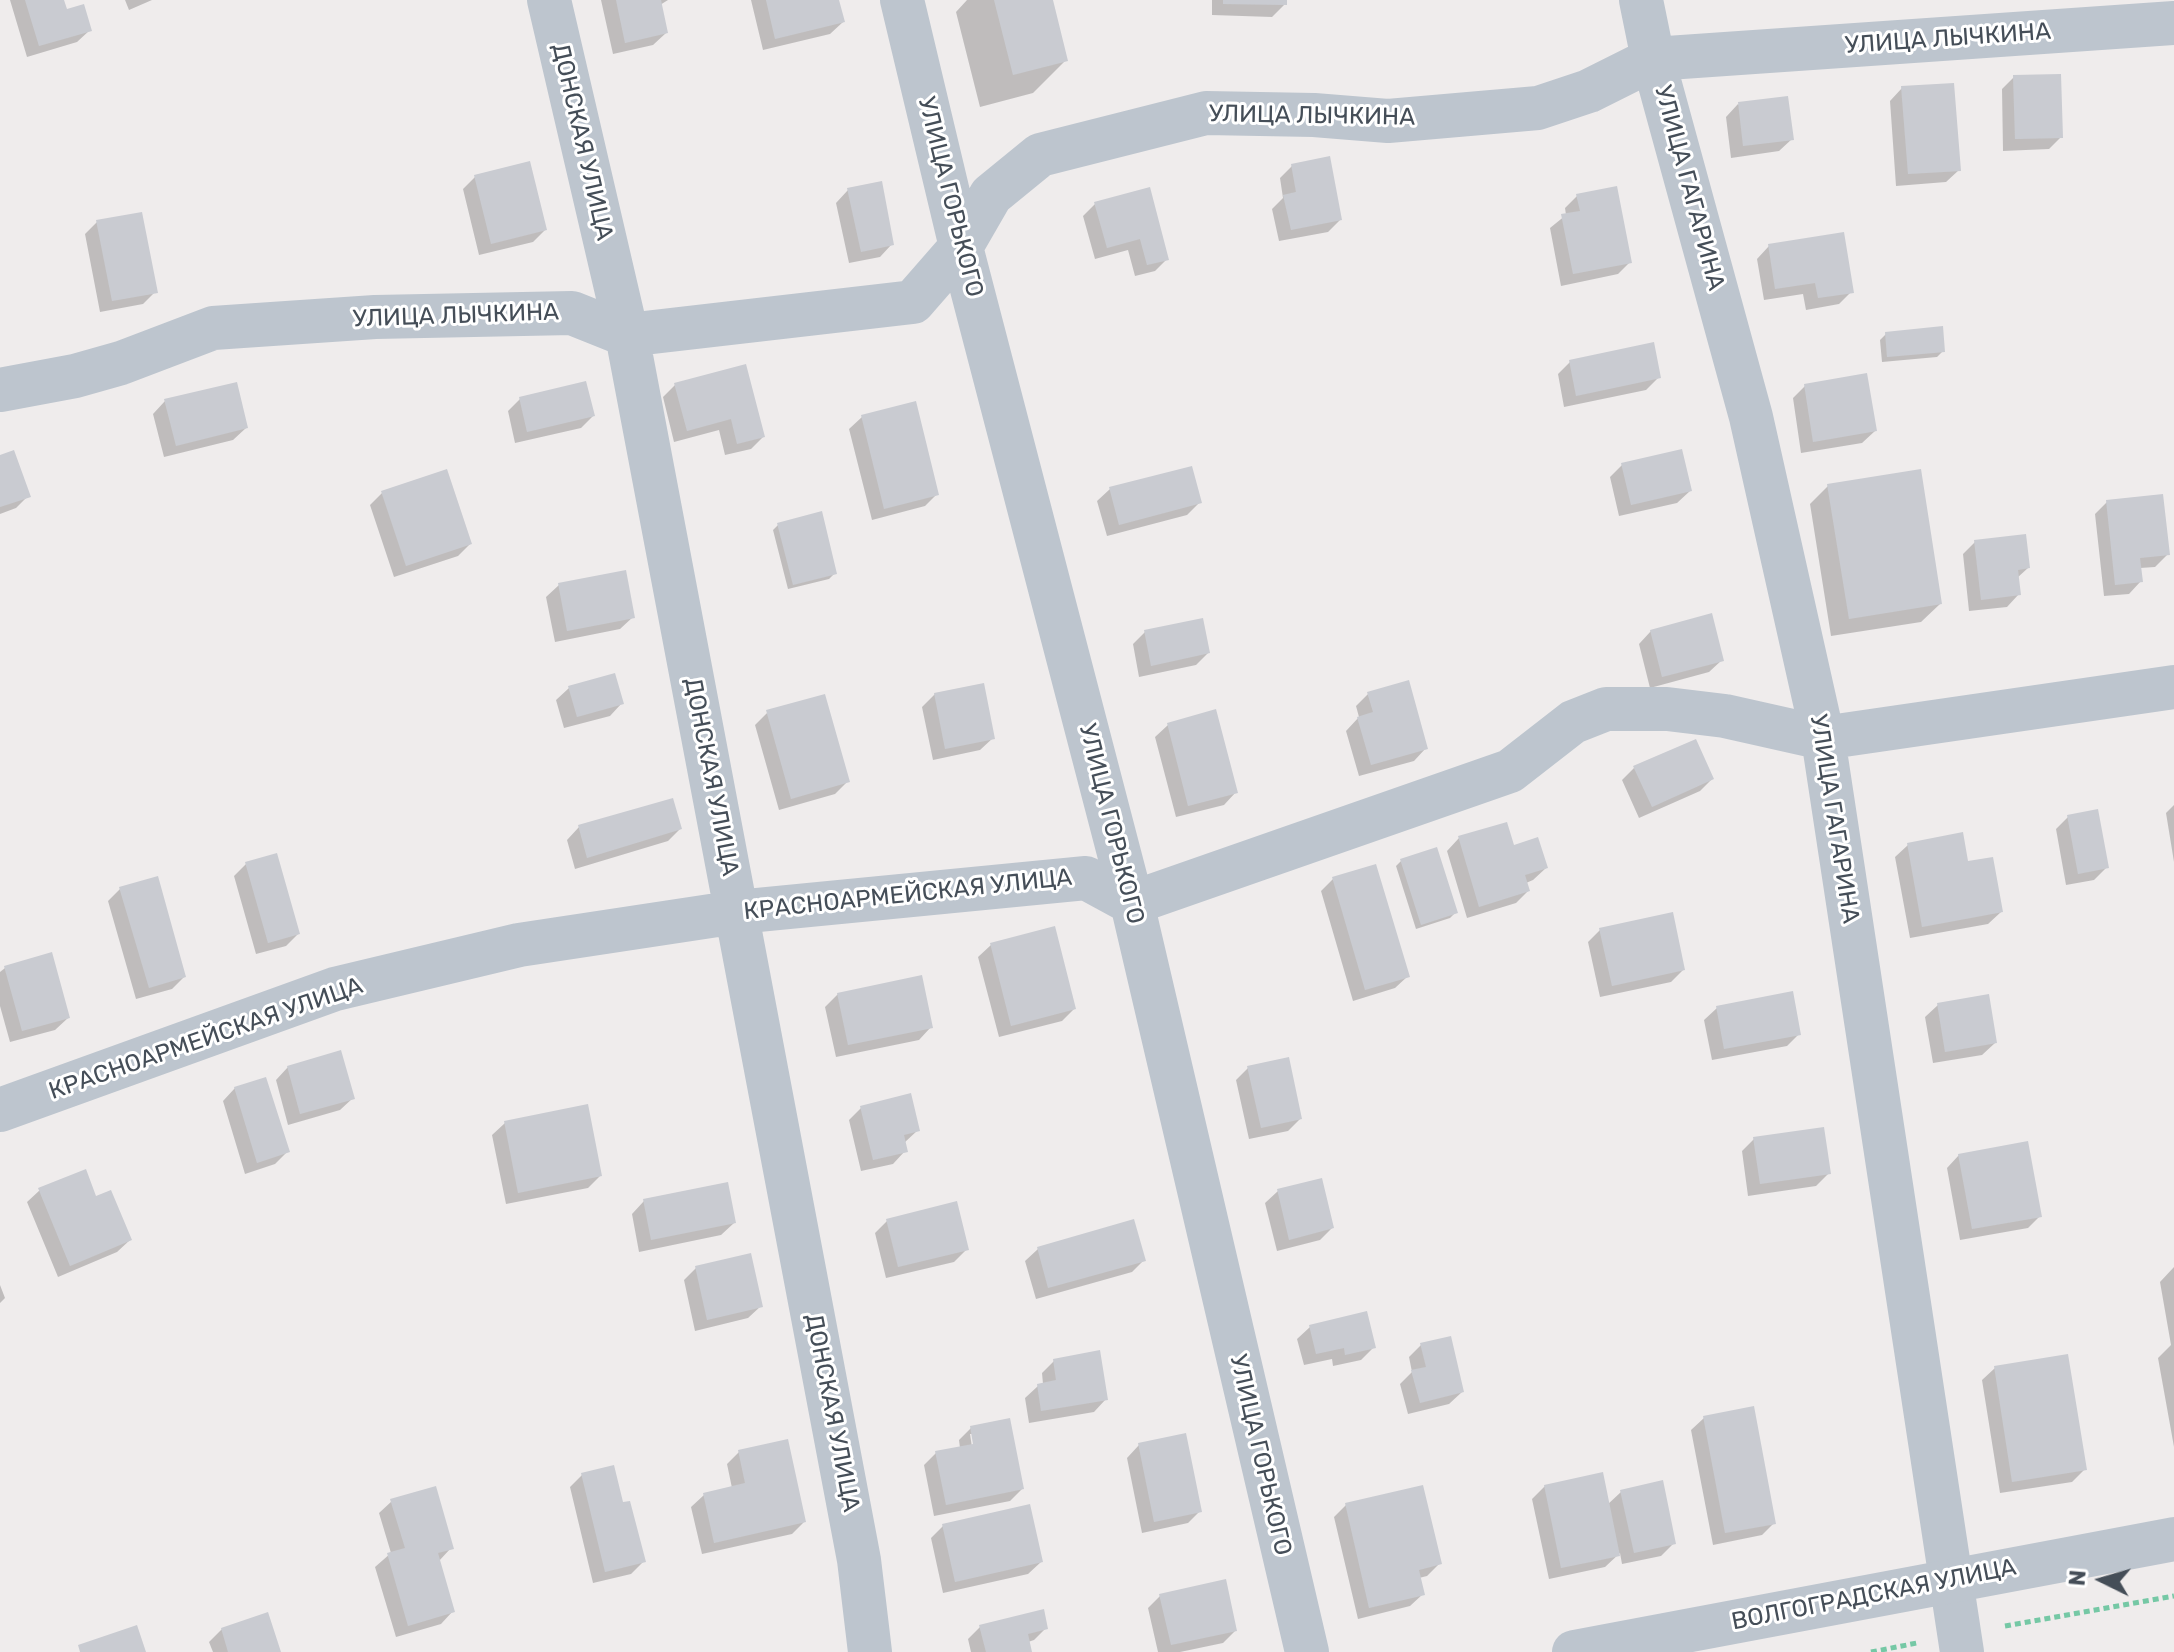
<!DOCTYPE html>
<meta charset="utf-8">
<style>
body{margin:0}
#map{position:relative;width:2174px;height:1652px;overflow:hidden;background:#efecec;font-family:Rubik,sans-serif}
canvas{display:block}
.north{position:absolute;left:2062px;top:1540px;width:80px;height:80px;-webkit-text-stroke:6px #fff;paint-order:stroke;rotate:275deg;font-size:22px;font-weight:700;line-height:32px;text-align:center;color:#454e58}
.north::after{content:'';display:block;margin:auto;width:28px;height:36px;background:#454e58;clip-path:polygon(50% 0,100% 100%,50% 72%,0 100%)}
</style>
<div id="map">
<canvas width="2174" height="1652"></canvas>
<div class="north">N</div>
</div>
<script>
const c = document.querySelector('canvas').getContext('2d');
c.lineJoin = 'round';
function fillPath(path, color) { c.fillStyle = color; c.fill(path, 'evenodd'); }
function stroke(path, color, width, dash) { c.strokeStyle = color; c.lineWidth = width; c.lineCap = dash ? 'butt' : 'round'; c.setLineDash(dash || []); c.stroke(path); }
function drawText(font, color, halo, rows, align = 'center') {
  c.font = font + ' Rubik,sans-serif'; c.lineWidth = 6; c.setLineDash([]); c.textBaseline = 'middle'; c.strokeStyle = halo; c.fillStyle = color; for (const [text, x, y, turn = 0] of rows) {
    c.save(); c.translate(x, y); c.rotate((+turn || 0) * Math.PI / 180); c.textAlign = isNaN(turn) ? turn : align; if (halo) c.strokeText(text, 0, 0); c.fillText(text, 0, 0); c.restore();
  }
}
fillPath(new Path2D(`
 M10,0H62L66,12L90,30L77,42L27,57Z
 M125,0H152L129,10Z
 M601,0H668L660,5L666,33L653,45L613,54Z
 M751,0H837L843,22L830,34L763,50Z
 M967,0H1051L1066,60L1033,93L980,107L956,12Z
 M1212,0H1285V4L1272,17L1212,15Z
 M2014,77L2061,137L2049,149L2003,151L2002,89Z
 M1902,88L1959,170L1946,182L1896,186L1890,101Z
 M1738,104L1792,139L1779,151L1731,158L1726,117Z
 M1292,166L1340,220L1328,232L1279,241L1272,209L1283,198L1280,178Z
 M475,177L545,230L533,242L479,255L463,189Z
 M848,190L892,244L880,257L849,263L836,203Z
 M1577,196L1630,262L1618,274L1561,286L1550,228L1566,215L1565,208Z
 M1095,204L1167,259L1155,271L1135,276L1128,250L1095,259L1083,216Z
 M97,222L155,292L143,304L100,312L85,234Z
 M1769,246L1851,292L1839,304L1806,310L1803,294L1764,300L1757,259Z
 M1886,334L1943,351L1937,357L1882,362L1880,340Z
 M1570,362L1659,377L1646,390L1564,407L1558,374Z
 M675,385L763,437L751,449L725,455L719,430L674,442L663,397Z
 M1805,386L1875,431L1862,443L1801,453L1793,398Z
 M520,399L593,416L581,428L515,443L508,411Z
 M165,401L246,428L233,440L164,457L153,414Z
 M862,417L937,494L925,506L872,520L849,429Z
 M0,457L28,496L16,508L0,514Z
 M1622,465L1690,491L1677,503L1619,516L1610,477Z
 M1828,486L1940,604L1921,622L1831,636L1810,504Z
 M1110,489L1199,503L1187,515L1107,536L1097,501Z
 M382,493L470,544L458,556L394,577L370,505Z
 M2107,502L2168,554L2155,567L2140,568L2141,581L2129,594L2104,596L2095,514Z
 M778,525L835,573L829,579L788,589L773,530Z
 M1975,542L2028,568L2017,578L2019,594L2007,607L1969,611L1963,554Z
 M559,585L633,617L620,629L555,642L546,597Z
 M1651,631L1722,660L1709,672L1650,688L1639,644Z
 M1145,632L1208,653L1196,665L1139,677L1133,644Z
 M569,688L622,703L610,716L564,728L556,700Z
 M935,694L993,738L980,750L933,760L922,707Z
 M1368,694L1426,748L1414,761L1359,776L1346,731L1359,717L1356,706Z
 M768,712L847,782L835,794L779,810L755,725Z
 M1168,725L1236,792L1224,805L1176,817L1155,737Z
 M1634,768L1712,779L1700,791L1639,818L1622,780Z
 M2174,805V862L2166,813Z
 M2068,817L2106,868L2094,880L2066,885L2056,829Z
 M579,827L680,829L668,841L575,869L567,840Z
 M1459,838L1513,848L1546,868L1533,880L1526,883L1528,891L1516,903L1467,918L1447,851Z
 M1908,845L1966,863L2001,912L1988,924L1910,938L1895,857Z
 M1402,860L1455,913L1450,918L1416,929L1396,866Z
 M246,864L298,934L286,946L256,954L234,876Z
 M1333,879L1408,976L1395,988L1353,1001L1321,891Z
 M120,889L184,977L172,989L136,999L108,901Z
 M1600,930L1683,970L1671,982L1600,997L1588,942Z
 M991,945L1074,1009L1062,1021L999,1037L978,957Z
 M5,968L68,1018L55,1030L10,1042L0,1006V972Z
 M838,994L931,1027L919,1040L836,1057L825,1007Z
 M1938,1005L1995,1043L1982,1055L1933,1063L1925,1017Z
 M1717,1008L1799,1034L1787,1046L1712,1060L1704,1020Z
 M288,1067L353,1098L340,1110L288,1125L276,1080Z
 M1248,1068L1300,1119L1288,1131L1249,1139L1236,1080Z
 M235,1088L287,1152L275,1164L245,1174L223,1101Z
 M861,1108L918,1130L904,1143L905,1151L893,1164L861,1171L849,1120Z
 M505,1123L600,1176L588,1188L506,1204L492,1135Z
 M1754,1139L1829,1173L1816,1186L1748,1196L1742,1151Z
 M1959,1155L2040,1216L2028,1228L1960,1240L1947,1168Z
 M40,1190L95,1198L130,1240L117,1252L58,1277L27,1202Z
 M1278,1191L1332,1228L1320,1240L1277,1251L1265,1203Z
 M644,1201L734,1223L721,1235L639,1252L632,1214Z
 M887,1221L967,1249L954,1262L886,1278L875,1233Z
 M1038,1249L1144,1260L1132,1272L1036,1299L1025,1261Z
 M2174,1267V1447L2158,1358L2171,1345L2160,1282Z
 M696,1268L761,1306L748,1318L695,1331L684,1280Z
 M0,1285L5,1298L0,1303Z
 M1310,1327L1374,1347L1361,1360L1333,1366L1332,1359L1304,1365L1297,1339Z
 M1421,1345L1462,1392L1449,1404L1408,1414L1400,1384L1412,1372L1409,1357Z
 M1054,1361L1106,1399L1094,1412L1029,1423L1025,1398L1038,1386L1043,1384L1042,1373Z
 M1995,1368L2084,1470L2072,1482L2000,1493L1982,1380Z
 M1704,1418L1774,1523L1762,1535L1713,1545L1691,1430Z
 M971,1428L1022,1489L1010,1501L934,1516L924,1465L936,1453L960,1448L959,1440ZM970,1434H974L973,1454Z
 M1139,1445L1200,1511L1188,1523L1142,1533L1127,1458Z
 M739,1452L804,1522L792,1534L702,1554L691,1507L704,1495L732,1488L727,1464Z
 M582,1475L622,1504L643,1562L631,1574L593,1583L570,1487Z
 M1545,1486L1607,1505L1621,1492L1674,1543L1661,1556L1622,1564L1620,1553L1605,1567L1549,1579L1532,1499Z
 M392,1501L451,1548L439,1561L453,1611L441,1624L396,1637L375,1567L391,1553L379,1513Z
 M1346,1505L1439,1564L1427,1576L1419,1578L1423,1594L1410,1606L1358,1619L1334,1517Z
 M943,1526L1041,1562L1028,1574L943,1593L931,1538Z
 M1160,1596L1235,1631L1223,1643L1180,1652H1158L1148,1608Z
 M980,1627L1046,1628L1034,1640L1028,1642L1030,1652H971L968,1639Z
 M222,1629L279,1652H213L209,1642Z`), '#0003');
fillPath(new Path2D(`
 M25,0H64L67,9L84,4L92,31L39,46Z
 M616,0H661L668,33L625,43Z
 M766,0H839L845,22L775,39Z
 M994,0H1053L1068,61L1013,75Z
 M1223,0H1287V5L1223,4Z
 M2061,74L2063,138L2015,139L2013,75Z
 M1954,83L1961,171L1908,174L1901,86Z
 M1788,96L1794,140L1743,146L1738,102Z
 M1330,156L1342,220L1291,230L1283,195L1296,192L1291,164Z
 M530,161L547,230L491,244L474,175Z
 M882,181L894,245L861,252L847,188Z
 M1617,186L1632,263L1573,274L1561,214L1580,211L1576,194Z
 M1150,187L1169,260L1147,265L1140,239L1107,248L1094,202Z
 M142,212L158,293L112,301L96,220Z
 M1844,232L1854,293L1818,298L1815,283L1775,289L1768,244Z
 M1943,326L1945,352L1887,357L1885,332Z
 M1654,342L1661,378L1576,396L1569,360Z
 M746,364L765,437L737,444L731,419L687,431L674,383Z
 M1867,373L1877,431L1813,442L1804,384Z
 M586,381L595,416L527,432L519,397Z
 M237,382L248,428L176,446L164,399Z
 M916,401L939,495L884,509L861,415Z
 M1682,449L1692,491L1631,505L1621,463Z
 M14,450L31,497L0,507V455Z
 M1192,466L1202,503L1119,525L1109,487Z
 M447,469L472,544L406,566L381,491Z
 M1921,469L1942,604L1849,619L1827,484Z
 M2163,494L2170,555L2140,558L2143,582L2115,585L2106,500Z
 M822,511L837,574L793,585L777,523Z
 M2026,534L2030,568L2018,570L2021,595L1981,600L1974,540Z
 M626,570L635,618L567,631L558,583Z
 M1712,613L1724,661L1662,677L1650,630Z
 M1203,618L1210,653L1151,666L1144,630Z
 M615,673L624,704L577,717L568,686Z
 M1409,680L1428,749L1371,765L1357,717L1373,712L1367,692Z
 M984,683L995,739L945,749L934,693Z
 M825,694L850,782L791,799L766,710Z
 M1216,709L1238,793L1188,806L1167,723Z
 M1696,739L1714,779L1652,807L1633,766Z
 M673,798L682,829L587,858L578,825Z
 M2098,809L2109,868L2078,874L2067,815Z
 M1507,822L1514,845L1538,837L1548,868L1525,875L1530,891L1479,907L1458,836Z
 M1963,832L1968,861L1993,857L2003,912L1922,927L1907,843Z
 M1437,847L1458,913L1421,925L1400,859Z
 M277,853L300,934L268,943L245,862Z
 M1376,864L1410,977L1365,990L1332,877Z
 M158,876L186,977L149,988L119,887Z
 M1673,912L1685,970L1612,986L1599,928Z
 M1055,926L1076,1009L1011,1026L990,943Z
 M52,952L70,1018L22,1031L4,966Z
 M922,975L933,1028L848,1045L837,993Z
 M1793,991L1801,1035L1724,1049L1716,1006Z
 M1989,994L1997,1043L1945,1052L1937,1003Z
 M341,1050L355,1099L300,1114L287,1066Z
 M1289,1057L1302,1119L1261,1128L1247,1066Z
 M266,1077L290,1152L257,1163L234,1087Z
 M911,1093L920,1131L904,1135L908,1152L873,1160L860,1106Z
 M588,1104L602,1176L518,1193L504,1121Z
 M1824,1127L1831,1174L1760,1184L1753,1137Z
 M2028,1141L2042,1217L1972,1229L1958,1154Z
 M86,1169L96,1196L111,1190L132,1240L70,1266L38,1188Z
 M1322,1178L1334,1228L1289,1240L1277,1189Z
 M728,1182L736,1223L651,1240L643,1199Z
 M957,1201L969,1250L898,1267L886,1219Z
 M1134,1219L1146,1261L1048,1288L1037,1247Z
 M751,1253L763,1307L707,1320L695,1266Z
 M1367,1311L1376,1348L1345,1355L1344,1348L1316,1354L1309,1325Z
 M1451,1336L1464,1392L1420,1403L1411,1370L1426,1367L1420,1343Z
 M1100,1350L1108,1400L1041,1411L1037,1384L1056,1380L1053,1359Z
 M2068,1354L2087,1470L2012,1482L1994,1366Z
 M1754,1406L1776,1524L1725,1533L1703,1416Z
 M1010,1418L1024,1489L946,1505L935,1451L973,1444L970,1426Z
 M1186,1433L1202,1512L1154,1522L1138,1443Z
 M788,1439L806,1522L714,1543L703,1493L745,1483L738,1450Z
 M614,1465L623,1502L630,1501L646,1562L605,1572L581,1473Z
 M1603,1472L1620,1556L1561,1568L1544,1485Z
 M1663,1480L1676,1544L1634,1553L1620,1490Z
 M1423,1485L1442,1564L1419,1570L1425,1595L1369,1608L1345,1503Z
 M436,1486L454,1549L438,1553L455,1612L408,1626L387,1553L405,1548L390,1499Z
 M1030,1504L1043,1562L955,1582L942,1524Z
 M1226,1579L1237,1631L1171,1645L1159,1594Z
 M1044,1609L1048,1629L1028,1634L1032,1652H986L979,1625Z
 M268,1612L281,1652H228L221,1628Z
 M137,1625L146,1652H80L78,1645Z`), '#c9cbd1');
stroke(new Path2D(`
 M2005,1626L2174,1596
 M1871,1652L1917,1643`), '#75c8a5', 5, [6, 4]);
stroke(new Path2D(`
 M549,0L627,335L859,1560L870,1652
 M902,0L961,247L1132,903L1307,1652
 M1641,0L1653,59L1751,417L1823,738L1962,1652
 M0,390L75,376L121,363L213,328L375,317L572,313L627,335L913,302L961,247L991,195L1040,155L1206,113L1314,115L1388,121L1538,108L1589,91L1653,59L2174,23
 M0,1110L335,989L519,945L737,912L1086,878L1132,903L1510,771L1573,722L1606,709H1667L1725,716L1823,738L2174,687`), '#bdc5ce', 44);
stroke(new Path2D(`
 M1574,1652L2174,1539`), '#bdc5ce', 44);
drawText('24px', '#454e58', '#fff', [
 ["УЛИЦА ЛЫЧКИНА",1948,39,-4],
 ["УЛИЦА ЛЫЧКИНА",1312,116,1],
 ["ДОНСКАЯ УЛИЦА",582,142,77],
 ["УЛИЦА ГАГАРИНА",1689,188,75],
 ["УЛИЦА ГОРЬКОГО",950,197,76],
 ["УЛИЦА ЛЫЧКИНА",456,316,-2],
 ["ДОНСКАЯ УЛИЦА",711,777,79],
 ["УЛИЦА ГАГАРИНА",1834,819,81],
 ["УЛИЦА ГОРЬКОГО",1111,824,76],
 ["КРАСНОАРМЕЙСКАЯ УЛИЦА",908,895,-6],
 ["КРАСНОАРМЕЙСКАЯ УЛИЦА",206,1039,-19],
 ["ДОНСКАЯ УЛИЦА",832,1413,79],
 ["УЛИЦА ГОРЬКОГО",1260,1455,77],
 ["ВОЛГОГРАДСКАЯ УЛИЦА",1874,1595,-11]
]);
</script>
